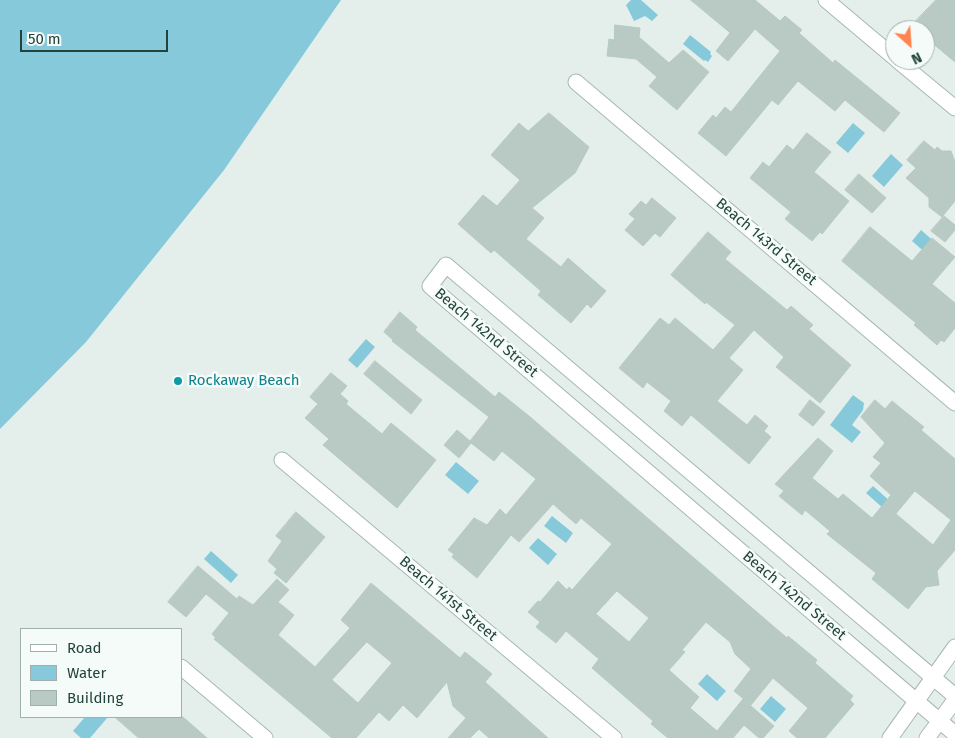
<!DOCTYPE html>
<style>
body{margin:0}
#map{position:relative;width:955px;height:738px;overflow:hidden;background:#e4efeb;font-family:"Fira Sans",sans-serif}
canvas{display:block}
.legend{position:absolute;left:20px;top:628px;width:162px;height:90px;box-sizing:border-box;background:#f5fbf8;border:1px solid #a0b1ad;margin:0;padding:6px 9px;list-style:none;font-size:15px;color:#21433c}
.legend li{display:flex;align-items:center;gap:10px;height:25px}
.legend b{width:25px;border:1px solid #a0b1ad}
.north{position:absolute;left:885px;top:20px;width:50px;height:50px;box-sizing:border-box;background:#f5fbf8;border:1px solid #a0b1ad;border-radius:50%;rotate:154deg;font-size:14px;font-weight:700;line-height:20px;text-align:center;color:#21433c}
.north::after{content:'';display:block;margin:auto;width:18px;height:22px;background:#ff8452;clip-path:polygon(50% 0,100% 100%,50% 72%,0 100%)}
.scale{position:absolute;left:20px;top:30px;width:148px;height:22px;box-sizing:border-box;border:2px solid #21433c;border-top:0;padding-left:6px;font-size:15px;line-height:18px;white-space:nowrap;color:#21433c;-webkit-text-stroke:4px #f5fbf8;paint-order:stroke}
</style>
<div id="map">
<canvas width="955" height="738"></canvas>
<ul class="legend">
<li><b style="height:6px;background:#fff"></b>Road</li>
<li><b style="height:14px;background:#86c9da"></b>Water</li>
<li><b style="height:14px;background:#b9cac4"></b>Building</li>
</ul>
<div class="north">N</div>
<div class="scale">50 m</div>
</div>
<script>
const c = document.querySelector('canvas').getContext('2d');
c.lineJoin = 'round';
function fillPath(path, color) { c.fillStyle = color; c.fill(path, 'evenodd'); }
function stroke(path, color, width, dash) { c.strokeStyle = color; c.lineWidth = width; c.lineCap = dash ? 'butt' : 'round'; c.setLineDash(dash || []); c.stroke(path); }
function drawText(font, color, halo, rows, align = 'center') {
  c.font = font + ' "Fira Sans",sans-serif'; c.lineWidth = 5; c.setLineDash([]); c.textBaseline = 'middle'; c.strokeStyle = halo; c.fillStyle = color; for (const [text, x, y, turn = 0] of rows) {
    c.save(); c.translate(x, y); c.rotate((+turn || 0) * Math.PI / 180); c.textAlign = isNaN(turn) ? turn : align; if (halo) c.strokeText(text, 0, 0); c.fillText(text, 0, 0); c.restore();
  }
}
fillPath(new Path2D(`
 M0,0H341L224,170L86,342L0,429Z
 M631,0H641L658,15L652,21L645,16L634,21L626,5Z
 M690,35L711,52L710,54L712,56L708,62L705,60L704,61L683,44Z
 M853,123L865,133L848,153L836,143Z
 M891,154L903,165L884,187L872,176Z
 M921,230L937,244L928,255L912,241Z
 M366,339L375,347L357,368L348,360Z
 M853,395L864,403L863,410L852,425L861,432L852,443L830,425Z
 M456,462L479,481L468,494L445,475Z
 M873,486L891,502L884,509L866,493Z
 M552,516L573,533L566,543L544,526Z
 M538,538L557,554L548,565L529,548Z
 M211,551L238,575L231,583L204,559Z
 M707,674L726,691L717,701L698,684Z
 M771,696L786,709L775,722L760,709Z
 M85,717H108L90,738H81L73,731Z`), '#86c9da');
const building = new Path2D(`
 M691,0H755L780,21L785,16L802,30L799,33L833,63L835,60L900,113L884,132L845,100L835,111L798,81L778,105L772,100L726,156L698,133L713,115L716,118L725,107L731,112L780,51L755,29L728,61L716,51L730,33Z
 M936,0H955V62L925,37V30H912L918,24L915,22Z
 M615,25L640,28L639,37L669,63L683,50L709,72L677,110L649,86L657,77L636,59L607,56L609,39L614,40Z
 M549,113L589,147L575,173L532,208L544,218L526,239L561,267L568,258L606,291L591,308L587,304L571,323L538,295L541,291L494,250L491,253L458,224L483,195L497,206L520,180L491,155L519,123L528,131Z
 M807,133L831,152L814,172L849,201L822,234L820,232L812,241L785,219L791,212L750,178L763,162L769,167L787,145L793,150Z
 M924,141L935,150L937,147L942,151H951L955,162V201L942,217L929,207V198L906,178L916,168L907,160Z
 M859,174L886,198L872,213L845,190Z
 M652,198L676,218L660,237L655,233L643,246L625,230L635,219L629,214L641,201L646,205Z
 M944,216L955,225V230L945,242L931,231Z
 M870,227L912,261L932,238L955,257L932,284L955,303V328L944,342L941,340L937,345L914,325L916,323L842,261Z
 M708,232L731,252L725,259L787,310L791,306L813,325L809,329L851,365L820,403L776,367L784,357L754,330L729,358L743,370L717,401L747,425L755,415L768,426L764,431L771,437L749,464L691,415L682,426L664,411L671,401L647,382L643,388L619,368L660,318L669,325L675,318L713,350L735,325L706,302L705,304L671,275Z
 M400,312L417,327L415,330L495,397L499,392L529,416L787,638L788,636L817,660L815,663L853,696L850,700L854,704L825,738H797L789,731L808,708L773,678L751,705L734,691L751,669L735,654L730,642L706,622L682,650L685,652L669,670L699,697L690,708L717,731L743,699L774,726L763,738H759L744,725L733,738H668L651,724L653,721L592,668L599,659L566,631L556,643L536,627L540,622L528,612L538,601L540,602L558,581L567,590L569,587L572,590L612,544L581,518L576,524L553,504L519,542L511,535L477,578L452,557L454,554L448,550L474,518L487,525L500,509L506,515L536,479L502,451L494,461L471,443L459,458L444,445L457,430L470,441L489,417L392,341L393,340L384,332ZM617,591L649,618L629,642L596,614Z
 M375,361L422,400L411,414L364,374Z
 M331,373L347,386L340,394L348,401L346,404L382,434L391,423L436,460L397,508L323,445L329,439L305,418L318,404L310,397Z
 M810,400L825,412L813,426L799,415Z
 M875,400L885,409L892,401L924,427L921,430L955,459V550L937,571L939,585L926,587L908,609L872,579L876,573L827,534L830,531L805,510L802,515L779,496L784,491L775,484L818,438L833,451L812,478L838,499L843,494L872,518L891,495L870,476L881,463L873,457L885,443L861,417ZM915,491L951,520L933,545L896,514Z
 M296,512L325,537L286,583L274,573L277,569L268,561L282,541L276,536Z
 M198,566L237,599L239,596L253,605L277,579L289,590L278,602L294,615L278,635L315,667L350,628L341,620L371,583L460,658L465,652L492,674L485,682L548,738H489L479,729L470,738H448L466,718L453,706L447,682L417,718L403,705L389,721L379,712L356,738H332L214,639L216,638L212,634L229,613L206,594L186,617L168,602ZM367,642L392,663L358,703L332,680Z
 M115,717H183L207,738H139Z`);
fillPath(building, '#b9cac4');
stroke(building, '#b5cac2', 1);
const minor = new Path2D(`
 M826,0L895,58
 M897,60L955,108
 M576,82L955,403
 M282,460L614,738
 M181,667L265,738
 M955,696L446,265L430,286L955,734
 M890,738L955,647
 M927,738L955,700`);
stroke(minor, '#a6b8b3', 17);
stroke(minor, '#fff', 15);
for (const [x, y, r, color] of [
 [178,381,5,"#0f9aa8"]
]) { const dot = new Path2D(); dot.arc(x, y, r, 0, 2 * Math.PI); c.fillStyle = color; c.fill(dot); stroke(dot, '#f5fbf8', 2); }
drawText('15px', '#21433c', '#f5fbf8', [
 ["Beach 143rd Street",766,242,40],
 ["Beach 142nd Street",486,333,40],
 ["Beach 142nd Street",794,596,40],
 ["Beach 141st Street",448,599,40]
]);
drawText('15px', '#0d838f', '#f5fbf8', [
 ["Rockaway Beach",188,381]
], 'left');
</script>
